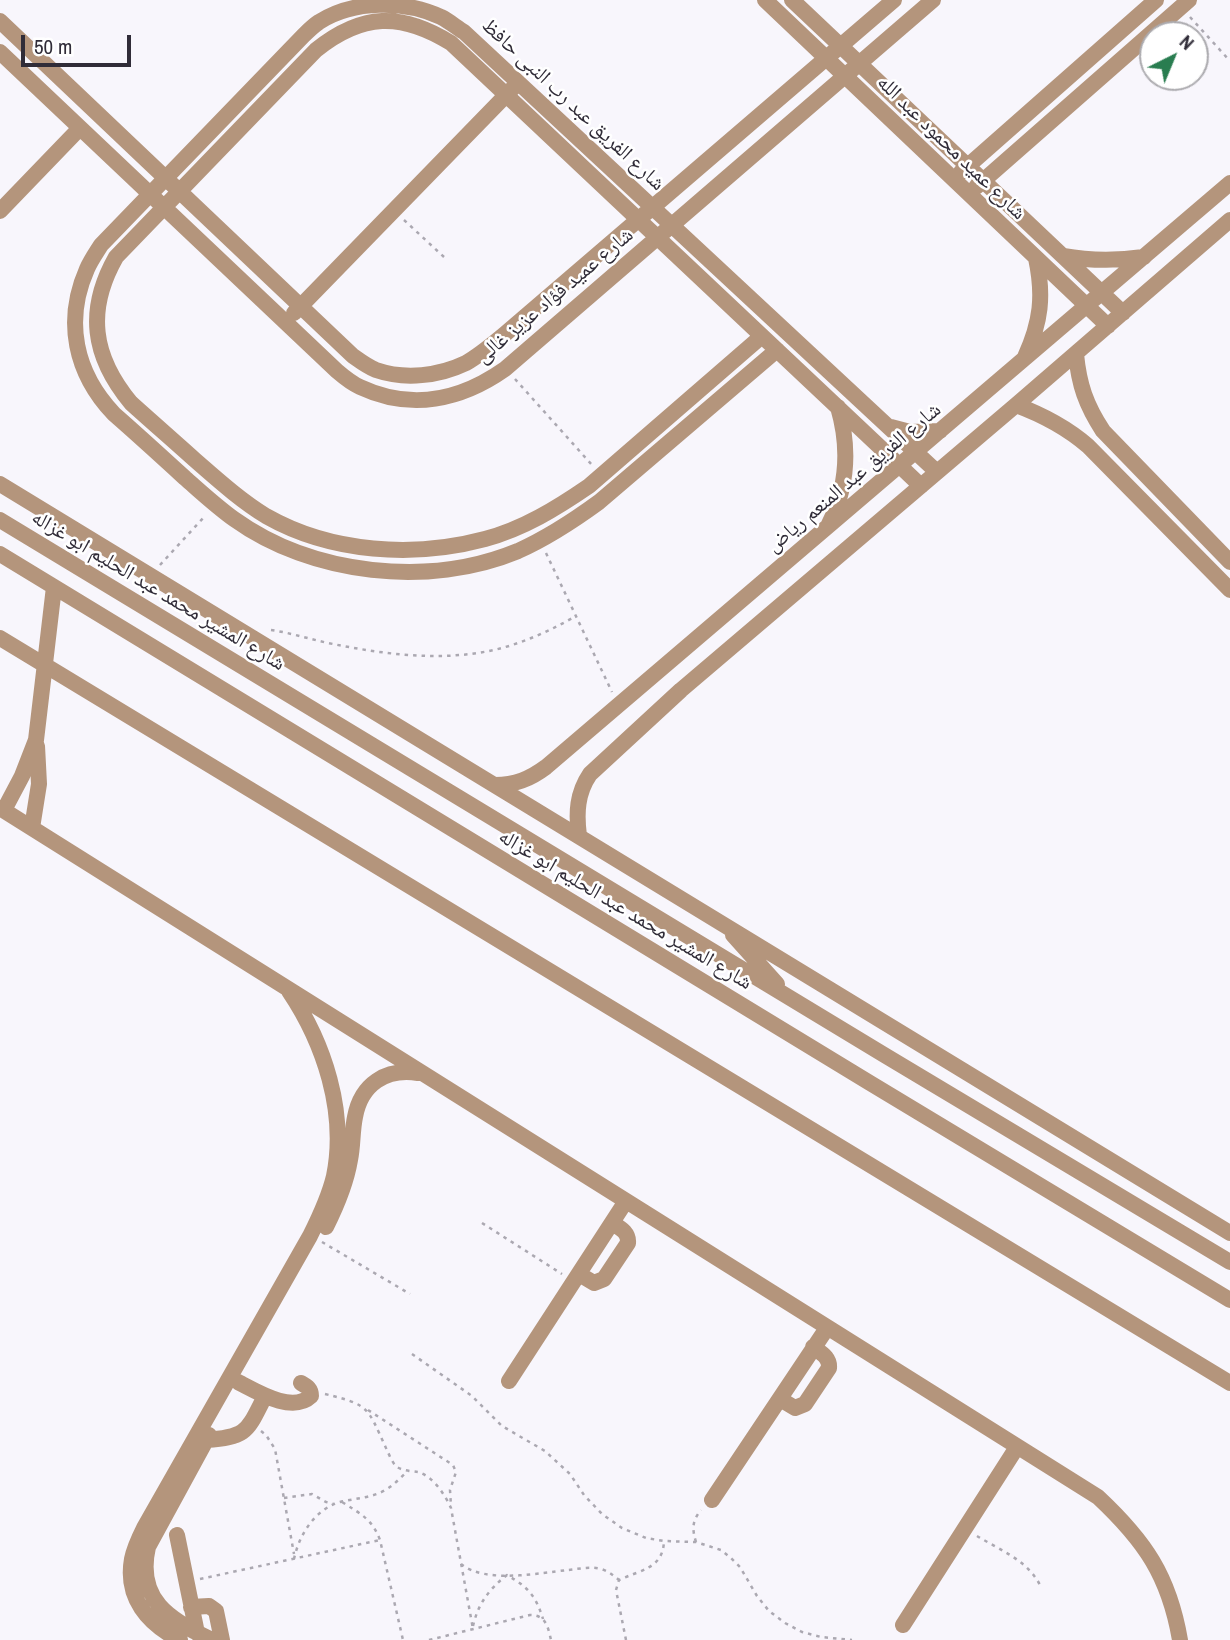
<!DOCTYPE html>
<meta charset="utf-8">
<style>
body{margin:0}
#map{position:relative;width:1230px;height:1640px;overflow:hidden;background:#f8f6fc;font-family:"Archivo Narrow",sans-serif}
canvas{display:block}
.north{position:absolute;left:1139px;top:21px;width:70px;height:70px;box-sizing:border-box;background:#fff;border:2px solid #acabaf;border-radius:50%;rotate:43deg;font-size:19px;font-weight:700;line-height:28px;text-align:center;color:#302c38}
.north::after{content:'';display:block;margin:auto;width:24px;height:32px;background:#297d50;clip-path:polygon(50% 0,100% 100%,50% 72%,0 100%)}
.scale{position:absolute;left:21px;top:35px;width:110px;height:32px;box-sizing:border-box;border:4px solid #302c38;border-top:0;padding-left:9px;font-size:21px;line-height:24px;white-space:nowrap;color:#302c38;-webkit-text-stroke:5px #fff;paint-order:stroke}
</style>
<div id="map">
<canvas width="1230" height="1640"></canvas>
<div class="north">N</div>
<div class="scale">50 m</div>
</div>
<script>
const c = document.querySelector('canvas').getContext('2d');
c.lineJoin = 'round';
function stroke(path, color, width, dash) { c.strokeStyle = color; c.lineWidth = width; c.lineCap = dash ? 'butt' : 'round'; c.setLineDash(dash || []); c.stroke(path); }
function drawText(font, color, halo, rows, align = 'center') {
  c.font = font + ' "Archivo Narrow","Noto Naskh Arabic",sans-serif'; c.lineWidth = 5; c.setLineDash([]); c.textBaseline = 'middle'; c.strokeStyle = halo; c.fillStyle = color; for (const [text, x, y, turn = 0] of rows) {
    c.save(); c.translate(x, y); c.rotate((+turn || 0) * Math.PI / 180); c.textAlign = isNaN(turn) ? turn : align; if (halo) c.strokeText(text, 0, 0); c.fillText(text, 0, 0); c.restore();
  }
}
stroke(new Path2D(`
 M1190,17L1230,61
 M404,220L444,257
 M515,379L592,465
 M546,553L612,692
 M160,565L205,516
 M271,630C292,633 312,640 333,644C393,656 459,664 518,643C538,636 557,627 576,616
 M482,1223L562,1274
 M322,1242L410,1294
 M412,1354L472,1396L502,1426L545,1451L570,1474L584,1495L602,1514L622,1528L646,1538L664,1541L696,1542L721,1550L731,1558L740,1567L757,1596L769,1611L785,1623L802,1632L821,1637L852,1640
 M325,1394C370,1405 367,1407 386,1448C389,1454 392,1463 397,1467C403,1471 412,1471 418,1472C433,1476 445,1495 451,1508L473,1629
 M368,1410L453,1465L456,1472L450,1490L451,1506
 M261,1431L266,1435L275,1449L294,1554
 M284,1498L312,1494L326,1502L334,1504
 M342,1502C361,1514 372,1519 380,1540L403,1640
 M977,1536C1000,1550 1027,1560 1040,1585
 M696,1542C692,1529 692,1521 701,1510
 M294,1559C299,1535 315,1509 340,1502C356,1498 373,1498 387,1489C395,1484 401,1477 408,1471
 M461,1564C485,1584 539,1573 568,1570C579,1569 590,1566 601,1569C608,1571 613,1575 619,1580
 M200,1579L380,1540
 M473,1626C478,1604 489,1589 507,1575C528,1587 536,1596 543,1619
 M429,1640L530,1615C546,1615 548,1627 551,1640
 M626,1640L616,1590L619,1580C640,1570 663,1569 664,1541`), '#aba8b1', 2.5, [3.5, 5]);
stroke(new Path2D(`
 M765,0L1108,326
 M792,0L1123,313
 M0,21L353,356C360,361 368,367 376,370C405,380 439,376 466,363C480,355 493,344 505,334L894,0
 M0,52L337,371C344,377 351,383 360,387C411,411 461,400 505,369L933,0
 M961,172L1156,0
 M976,187L1189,0
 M0,211L80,128
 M1063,256C1091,261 1116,261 1144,257
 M294,313L513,88
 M762,336L589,486C557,508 523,529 485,539C414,558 331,553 266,516C240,500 218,480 195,460C174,441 152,422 131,403C92,356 86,310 116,257L316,50C362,13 401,12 451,43L900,466L921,486
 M777,350L599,502C573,521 547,538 518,551C429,588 312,575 234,519C216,506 201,492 185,478C161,456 138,435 114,414C75,373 64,321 87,269C91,260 96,253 101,245L303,36C308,31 313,26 319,22C354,0 404,0 441,17C449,21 456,27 464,32L937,472
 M1076,354C1079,385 1086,405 1103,431L1230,562
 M1025,357C1041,322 1044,296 1036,258
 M1016,405C1043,415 1066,427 1088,446L1230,590
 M891,427L910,432L940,431
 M0,484L1230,1233
 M0,520L886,1056L1230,1262
 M829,524C848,486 850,448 838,407
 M0,554L870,1083L1230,1300
 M0,638L1230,1383
 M495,785C515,785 530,779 546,767L1230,183
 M0,808L1098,1497C1145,1541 1169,1576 1180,1640
 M4,810L22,776L36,740L54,587
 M32,828L39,784L37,746
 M579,836C576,813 577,793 590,774L681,690L1016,405L1230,220
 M733,935L777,984
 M326,1227C337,1205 346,1184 350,1160C353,1146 352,1131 355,1117C361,1084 386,1068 418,1073
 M579,1274L594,1283L604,1279L628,1243C629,1232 620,1228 612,1223
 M509,1381L626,1201
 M238,1382C256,1391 292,1414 311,1396C311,1389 308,1387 301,1383
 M780,1399L795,1408L805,1404L829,1368C830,1357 821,1353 813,1347
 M209,1435L148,1547C136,1599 169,1620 212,1640
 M206,1440C248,1437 247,1431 265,1396
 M712,1500L827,1328
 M177,1535L197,1633
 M191,1607L209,1606L216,1611L222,1640
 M903,1625L1017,1447
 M180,1640C148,1624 125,1598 132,1559C134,1548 139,1538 144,1528L310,1236C320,1216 329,1197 334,1176C347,1112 324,1043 289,991`), '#b4957c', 16);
drawText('21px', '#302c38', '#fff', [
 ["شارع الفريق عبد رب النبى حافظ",573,105,43],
 ["شارع عميد محمود عبد الله",951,148,44],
 ["شارع عميد فؤاد عزيز غالى",555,296,-40],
 ["شارع الفريق عبد المنعم رياض",854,478,-40],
 ["شارع المشير محمد عبد الحليم ابو غزاله",158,591,31],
 ["شارع المشير محمد عبد الحليم ابو غزاله",625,910,31]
]);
</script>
